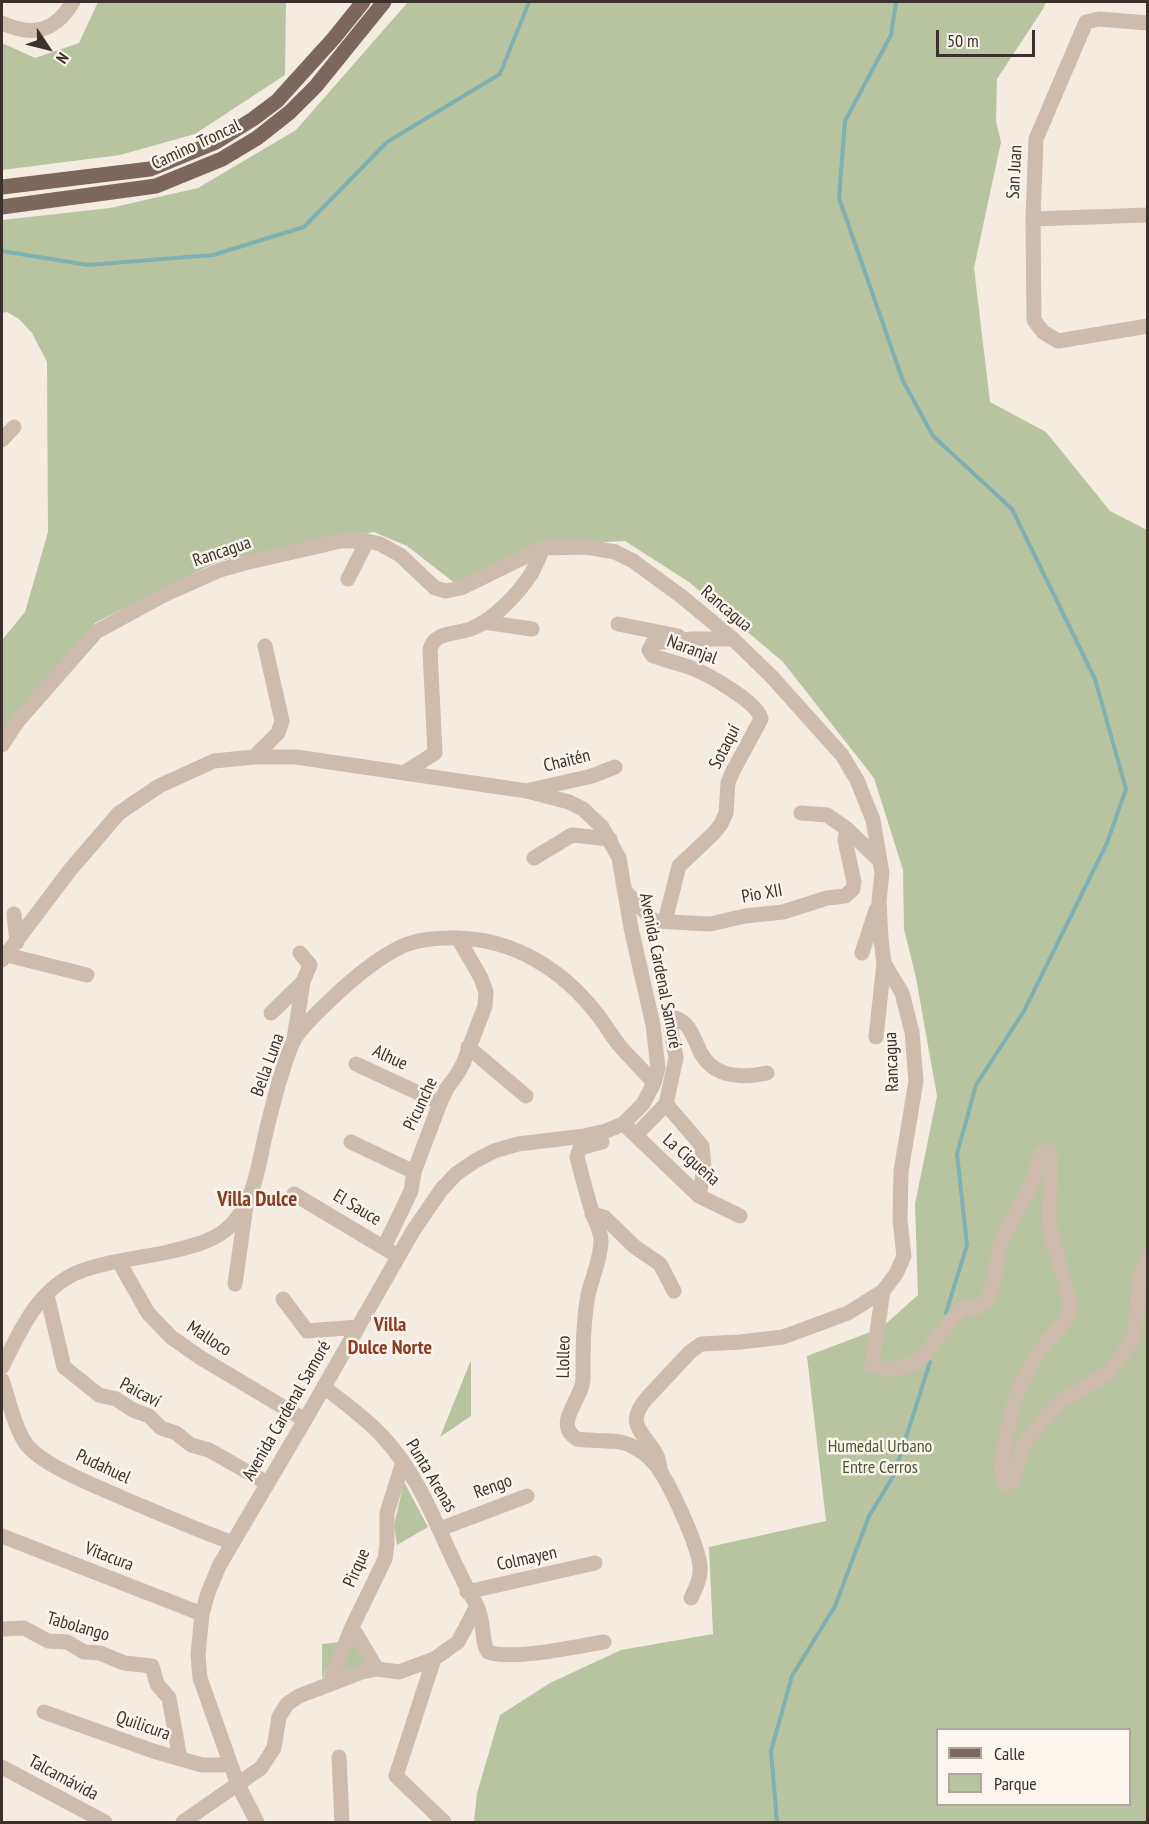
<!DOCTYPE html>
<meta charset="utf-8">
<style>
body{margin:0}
#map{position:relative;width:1149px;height:1824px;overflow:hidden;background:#f4ebe1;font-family:"PT Sans Narrow",sans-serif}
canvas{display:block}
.frame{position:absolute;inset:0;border:3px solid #3b302b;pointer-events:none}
.legend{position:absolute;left:936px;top:1728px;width:195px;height:78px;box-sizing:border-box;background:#fbf5ee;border:2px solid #aea6a0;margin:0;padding:8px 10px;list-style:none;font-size:18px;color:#3b302b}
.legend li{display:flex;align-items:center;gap:12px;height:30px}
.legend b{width:30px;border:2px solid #aea6a0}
.north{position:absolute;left:18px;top:18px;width:60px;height:60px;-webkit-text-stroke:4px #fbf5ee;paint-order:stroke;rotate:125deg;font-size:16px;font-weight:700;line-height:24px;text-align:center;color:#3b302b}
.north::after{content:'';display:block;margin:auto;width:21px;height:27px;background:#3b302b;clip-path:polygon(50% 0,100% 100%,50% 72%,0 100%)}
.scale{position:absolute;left:936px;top:30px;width:99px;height:27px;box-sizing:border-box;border:3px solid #3b302b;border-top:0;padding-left:8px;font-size:18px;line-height:21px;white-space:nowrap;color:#3b302b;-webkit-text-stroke:4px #fbf5ee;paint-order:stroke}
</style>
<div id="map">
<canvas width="1149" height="1824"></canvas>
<div class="frame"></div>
<ul class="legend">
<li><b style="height:8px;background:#7d675c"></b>Calle</li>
<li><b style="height:16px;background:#b8c4a0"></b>Parque</li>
</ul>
<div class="north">N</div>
<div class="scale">50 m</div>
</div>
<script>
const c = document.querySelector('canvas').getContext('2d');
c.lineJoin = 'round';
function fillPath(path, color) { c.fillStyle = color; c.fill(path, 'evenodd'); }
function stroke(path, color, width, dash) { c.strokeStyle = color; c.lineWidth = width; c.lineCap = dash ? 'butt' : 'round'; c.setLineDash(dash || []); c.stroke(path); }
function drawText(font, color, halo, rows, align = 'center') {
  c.font = font + ' "PT Sans Narrow",sans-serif'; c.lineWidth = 5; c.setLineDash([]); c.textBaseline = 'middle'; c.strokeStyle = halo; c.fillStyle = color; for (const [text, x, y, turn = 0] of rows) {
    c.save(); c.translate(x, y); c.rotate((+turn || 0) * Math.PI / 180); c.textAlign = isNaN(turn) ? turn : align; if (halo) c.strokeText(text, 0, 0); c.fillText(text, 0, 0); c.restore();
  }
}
fillPath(new Path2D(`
 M98,2H286L285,75L195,134L120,155L2,170V43L35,58L79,43Z
 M408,2H1046L1043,9L997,79L996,121L1001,142L974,268L990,402L1046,432L1110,511L1147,530V1822H474L477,1793L500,1715L550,1683L621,1650L713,1634L709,1547L826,1521L807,1356L881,1328L918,1295L915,1204L937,1096L916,978L904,929L903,870L874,778L783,662L689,582L625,541L546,545L456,584L407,546L374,532L219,561L95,623L14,719L2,740V640L25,612L48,532L47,362L32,333L19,319L7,312L2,313V220L110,208L198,188L296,130ZM938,1730H1130V1804H938Z
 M471,1360V1416L440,1437Z
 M404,1482L428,1527L397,1545L394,1525Z
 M353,1638L370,1666L336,1677Z
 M341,1642L322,1678V1644Z`), '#b8c4a0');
stroke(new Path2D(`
 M896,2L891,35L845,121L839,198L903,381L933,436L1012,509L1095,679L1126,789L1107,843L1024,1011L976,1085L957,1154L967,1245L946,1313
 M2,251L88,265L213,255L304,227L387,142L500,74L529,2
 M777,1822L771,1751L792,1676L835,1606L869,1516L894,1475L930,1362`), '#7fb0b2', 4);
stroke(new Path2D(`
 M2,23C33,37 55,32 73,2
 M1148,23L1099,19L1086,22L1036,139L1033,219L1034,320L1043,332L1058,341L1148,326
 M1033,219L1148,215
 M2,440L14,427
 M348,579L367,541
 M484,622L532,629
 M618,624L678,636
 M2,745L18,721L96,632L164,595L220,570L245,563L341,541H367L380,544L400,555L435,588L446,591L461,588L543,548L587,547L615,552L633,561L681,596L733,639L772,677L842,755L857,780L873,820L882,873L879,901L881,939L884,963L902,993L912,1032L916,1081L901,1171L900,1220L904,1256L896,1274L883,1291L848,1313L783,1337L740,1342L701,1344L690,1352L646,1399C625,1424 643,1432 656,1454C659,1459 660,1467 661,1473
 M254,757L278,733L282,721L265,646
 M405,772L435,753L430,650C434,630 458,635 473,628C494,619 519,593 531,574C536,566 539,557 543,548
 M530,790L592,776L615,767
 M801,813L827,815L847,829
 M534,858L572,835L610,839
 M625,891L654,921L710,924L745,916L783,912L827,898L845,896L853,889L854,882L845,840L847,829L880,861
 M14,914L17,942
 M665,921L679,866L714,833L721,824L726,813L728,783L733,771L761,719C758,702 706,673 689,667C677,663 665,660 653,656L649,650L653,643L693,639H733
 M862,953L876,910
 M7,955L87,975
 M2,960L70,870L119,813L159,786L214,761L254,757H296L527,791L569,802L583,809L602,827L619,858L631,928L653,1025L658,1068L654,1083L643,1104L623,1124L606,1131L584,1136L518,1144L494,1151L475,1161L456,1174L441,1190L413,1231L305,1420L219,1566L208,1593L202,1614L198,1655L200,1678L238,1785L257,1822
 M271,1013L303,982
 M876,1037L884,963
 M294,1039L303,982L310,965L300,953
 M468,1047L526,1096
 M356,1064L440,1103
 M666,1104L702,1146L704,1168L699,1196
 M628,1128L699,1196L740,1216
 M637,1134L666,1104L676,1058L670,1023L675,1018C691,1022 695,1043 702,1055C716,1078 744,1078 767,1073
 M351,1142L414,1172
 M602,1142L580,1148L577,1157C582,1176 587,1196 593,1215C596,1223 601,1232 601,1241C601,1259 592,1277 588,1295C583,1323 583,1350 583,1378C583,1400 552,1423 577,1439C594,1442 616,1438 632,1446C644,1452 655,1462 662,1474C673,1492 699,1547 700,1567C701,1578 696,1588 691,1598
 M294,1194L391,1252
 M592,1214L604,1217L635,1247L660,1264L674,1291
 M384,1247L411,1191L414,1172L440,1103L447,1088L456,1076L463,1064L485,1006L486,992L481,978L458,938
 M119,1262L148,1313L171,1337L201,1358L305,1420
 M235,1284L246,1206
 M883,1291L872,1365C886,1372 907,1368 920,1360L958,1312L966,1307L976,1308L986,1301L991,1291L1001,1241L1031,1186L1042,1153L1048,1151L1051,1159L1049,1225L1070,1302C1072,1322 1052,1333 1042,1348C1036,1357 1030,1366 1025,1376C1012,1399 1008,1427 1004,1453C1002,1463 998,1476 1006,1484L1013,1481L1023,1446L1032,1433L1059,1403L1108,1373L1131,1343L1135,1333L1139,1279L1148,1257
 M47,1295L64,1367L99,1395L116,1399L133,1410L149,1416L161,1428L176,1433L191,1445L209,1450L267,1483
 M283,1299L307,1331L358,1327
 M2,1367C20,1331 37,1291 76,1273C101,1262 141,1258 168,1252C189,1247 213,1242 229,1227C255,1202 258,1166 266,1132C273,1104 281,1069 293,1042C301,1025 350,981 366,969C399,944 416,937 457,938C514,939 563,970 597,1014C605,1024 611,1035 619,1045C630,1058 643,1070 654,1083
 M2,1380C9,1400 14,1426 26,1444C42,1465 93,1485 118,1496C156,1512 194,1529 233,1543
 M324,1387C344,1403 366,1418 383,1437C428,1485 443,1549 476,1604C485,1620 481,1642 488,1652C513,1661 576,1646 604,1642
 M440,1529L527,1496
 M2,1536L202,1614
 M467,1592L595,1563
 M3,1629L24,1628L48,1641L67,1642L84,1652L100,1653L124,1663L152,1666L157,1684L169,1698L180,1759
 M434,1659L396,1776L444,1822
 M377,1669L399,1672L434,1659L458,1642L477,1606
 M328,1685L352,1627L385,1559L387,1544V1513L403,1462
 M44,1712L153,1751L202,1765H231
 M339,1757L342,1822
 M2,1767L105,1822
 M183,1822L261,1768L274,1748L279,1717L287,1704L299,1696L362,1672L377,1669L352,1627`), '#cdbbac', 15);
stroke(new Path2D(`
 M2,187L150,169L216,142L253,119L277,101L334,38L363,2
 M2,207L156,186L222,159L257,138L290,112L316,86L384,2`), '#7d675c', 15);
drawText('18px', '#3b302b', '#fbf5ee', [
 ["Camino Troncal",196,145,-25],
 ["San Juan",1015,172,-87],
 ["Rancagua",222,552,-19],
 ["Rancagua",726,609,40],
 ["Naranjal",692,650,21],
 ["Sotaquí",725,747,-63],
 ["Chaitén",567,761,-14],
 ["Pio XII",762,894,-10],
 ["Avenida Cardenal Samoré",660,971,79],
 ["Alhue",390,1058,25],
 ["Rancagua",892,1062,-92],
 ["Bella Luna",268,1065,-70],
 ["Picunche",421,1104,-65],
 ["La Cigueña",691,1160,41],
 ["El Sauce",357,1208,31],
 ["Malloco",209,1339,33],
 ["Llolleo",564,1357,-89],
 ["Paicaví",140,1393,28],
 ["Avenida Cardenal Samoré",287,1411,-60],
 ["Pudahuel",103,1467,25],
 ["Punta Arenas",431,1476,59],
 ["Rengo",493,1487,-20],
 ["Vitacura",109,1557,21],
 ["Colmayen",527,1559,-12],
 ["Pirque",357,1568,-66],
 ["Tabolango",78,1627,16],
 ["Quilicura",143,1726,19],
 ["Talcamávida",63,1778,28]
]);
drawText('18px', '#4a5a2e', '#fbf5ee', [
 ["Humedal Urbano",880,1447],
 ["Entre Cerros",880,1468]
]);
drawText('bold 20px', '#8c3b22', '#fbf5ee', [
 ["Villa",390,1325],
 ["Dulce Norte",390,1348]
]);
drawText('bold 21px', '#8c3b22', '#fbf5ee', [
 ["Villa Dulce",257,1200]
]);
</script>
